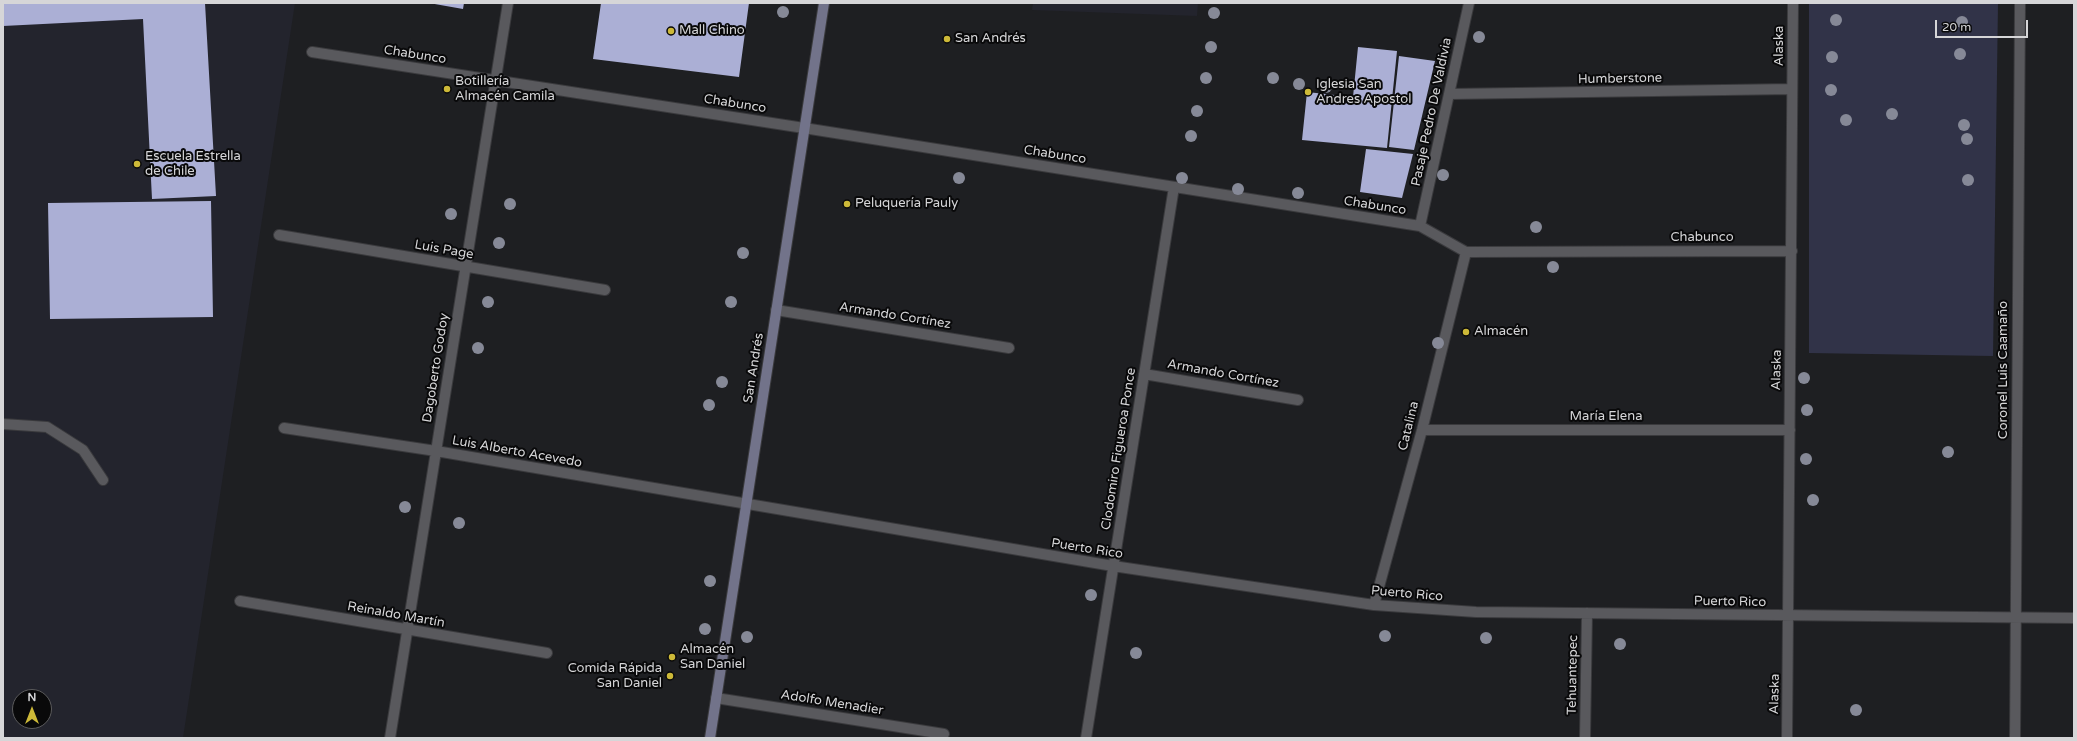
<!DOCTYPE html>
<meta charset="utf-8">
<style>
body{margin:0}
#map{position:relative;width:2077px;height:741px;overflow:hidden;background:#1e1f22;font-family:"Varela Round",sans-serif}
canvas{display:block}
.frame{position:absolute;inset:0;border:4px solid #d6d6d8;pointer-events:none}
.north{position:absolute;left:12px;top:689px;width:40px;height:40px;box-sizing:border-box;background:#09090a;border:1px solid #5b5b5c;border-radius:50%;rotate:0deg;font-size:11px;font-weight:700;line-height:16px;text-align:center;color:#d6d6d8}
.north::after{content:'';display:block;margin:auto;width:14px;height:18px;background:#cdb938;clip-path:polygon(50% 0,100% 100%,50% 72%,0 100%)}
.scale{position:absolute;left:1935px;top:20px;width:93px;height:18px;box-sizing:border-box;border:2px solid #d6d6d8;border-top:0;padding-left:5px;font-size:12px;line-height:14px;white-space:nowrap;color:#d6d6d8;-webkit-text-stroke:3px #09090a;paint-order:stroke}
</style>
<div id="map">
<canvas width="2077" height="741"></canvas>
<div class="frame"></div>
<div class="north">N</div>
<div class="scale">20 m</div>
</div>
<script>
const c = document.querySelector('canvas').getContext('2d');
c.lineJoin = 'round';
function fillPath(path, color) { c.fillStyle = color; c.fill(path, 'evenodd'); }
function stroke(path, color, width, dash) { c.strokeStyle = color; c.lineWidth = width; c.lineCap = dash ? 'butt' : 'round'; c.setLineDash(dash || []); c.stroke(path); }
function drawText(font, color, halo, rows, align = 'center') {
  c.font = font + ' "Varela Round",sans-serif'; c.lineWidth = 4; c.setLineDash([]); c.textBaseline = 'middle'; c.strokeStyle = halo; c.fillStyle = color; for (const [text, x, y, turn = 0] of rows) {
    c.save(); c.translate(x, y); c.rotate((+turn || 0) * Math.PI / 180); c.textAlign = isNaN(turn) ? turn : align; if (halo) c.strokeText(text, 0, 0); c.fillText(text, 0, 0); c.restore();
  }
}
fillPath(new Path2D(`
 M3,3H295L183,738H3ZM20,697H44V721H20Z
 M1033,3H1198L1197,16L1032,10Z`), '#23242d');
fillPath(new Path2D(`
 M1809,3H1998L1993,356L1809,353Z`), '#313348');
fillPath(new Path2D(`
 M3,3H205L216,196L152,199L143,19L3,26Z
 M429,3H464L463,9Z
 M601,3H749L739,77L593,59Z
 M1358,47L1397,51L1387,148L1302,140L1307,92L1353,97Z
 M1399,56L1435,61L1414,150L1389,147Z
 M1366,149L1413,154L1402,198L1360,192Z
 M211,201L213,317L50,319L48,203Z`), '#abafd5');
const lane = new Path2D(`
 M3,424L47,427L83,450L103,480`);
const street = new Path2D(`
 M312,52L804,128L1420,226L1466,252L1792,251
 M1449,94L1792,89
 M1420,226L1469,3
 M279,235L605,290
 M776,310L1009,348
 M1144,374L1298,400
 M284,428L436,451L1113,566L1374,605L1476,612L2074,618
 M1422,430H1790
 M240,601L547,653
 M1374,605L1422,430L1466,252
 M716,698L944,734
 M390,738L508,3
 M1086,738L1174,187
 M1585,738L1587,613
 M1787,738L1793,3
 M2015,738L2020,3`);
const secondary = new Path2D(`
 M710,738L824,3`);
stroke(lane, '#3a3a3d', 12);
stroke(street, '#3a3a3d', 12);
stroke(secondary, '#3a3a3d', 12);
stroke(lane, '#59595d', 10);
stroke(street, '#59595d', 10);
stroke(secondary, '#72738a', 10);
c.fillStyle = '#868997';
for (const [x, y] of [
 [783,12],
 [1214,13],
 [1836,20],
 [1962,22],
 [1479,37],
 [1211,47],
 [1960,54],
 [1832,57],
 [1206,78],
 [1273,78],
 [1299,84],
 [1326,87],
 [1831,90],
 [1197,111],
 [1892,114],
 [1846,120],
 [1964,125],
 [1191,136],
 [1967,139],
 [1443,175],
 [959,178],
 [1182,178],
 [1968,180],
 [1238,189],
 [1298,193],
 [510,204],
 [451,214],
 [1536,227],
 [499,243],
 [743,253],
 [1553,267],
 [488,302],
 [731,302],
 [1438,343],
 [478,348],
 [1804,378],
 [722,382],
 [709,405],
 [1807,410],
 [1948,452],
 [1806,459],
 [1813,500],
 [405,507],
 [459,523],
 [710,581],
 [1091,595],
 [705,629],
 [1385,636],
 [747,637],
 [1486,638],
 [1620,644],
 [1136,653],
 [1856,710]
]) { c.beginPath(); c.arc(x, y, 6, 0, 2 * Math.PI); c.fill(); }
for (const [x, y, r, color] of [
 [671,31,4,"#cdb938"],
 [947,39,4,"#cdb938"],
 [447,89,4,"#cdb938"],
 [1308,92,4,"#cdb938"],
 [137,164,4,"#cdb938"],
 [847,204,4,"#cdb938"],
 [1466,332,4,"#cdb938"],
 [672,657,4,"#cdb938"],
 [670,676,4,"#cdb938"]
]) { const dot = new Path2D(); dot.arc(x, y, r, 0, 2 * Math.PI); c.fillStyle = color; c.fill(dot); stroke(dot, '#09090a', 1.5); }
drawText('13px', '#d6d6d8', '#09090a', [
 ["Mall Chino",679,31],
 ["San Andrés",955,39],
 ["Botillería",455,82],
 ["Almacén Camila",455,97],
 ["Iglesia San",1316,85],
 ["Andres Apostol",1316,100],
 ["Escuela Estrella",145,157],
 ["de Chile",145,172],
 ["Peluquería Pauly",855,204],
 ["Almacén",1474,332],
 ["Almacén",680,650],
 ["San Daniel",680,665],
 ["Comida Rápida",662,669,"right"],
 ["San Daniel",662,684,"right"]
], 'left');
drawText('13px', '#d6d6d8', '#09090a', [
 ["Alaska",1780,46,-90],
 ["Chabunco",415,55,9],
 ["Humberstone",1620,79,-1],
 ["Chabunco",735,104,9],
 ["Pasaje Pedro De Valdivia",1432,112,-78],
 ["Chabunco",1055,155,9],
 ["Chabunco",1375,206,9],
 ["Chabunco",1702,238],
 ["Luis Page",444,250,10],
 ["Armando Cortínez",895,316,9],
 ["Dagoberto Godoy",436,368,-81],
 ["San Andrés",754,368,-81],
 ["Alaska",1777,370,-89],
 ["Coronel Luis Caamaño",2004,370,-90],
 ["Armando Cortínez",1223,374,10],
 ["María Elena",1606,417],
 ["Catalina",1409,426,-76],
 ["Clodomiro Figueroa Ponce",1119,449,-81],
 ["Luis Alberto Acevedo",517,452,10],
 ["Puerto Rico",1087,549,9],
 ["Puerto Rico",1407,594,5],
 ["Puerto Rico",1730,602,1],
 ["Reinaldo Martín",396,615,10],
 ["Tehuantepec",1573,675,-89],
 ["Alaska",1775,694,-89],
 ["Adolfo Menadier",832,703,9]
]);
</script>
